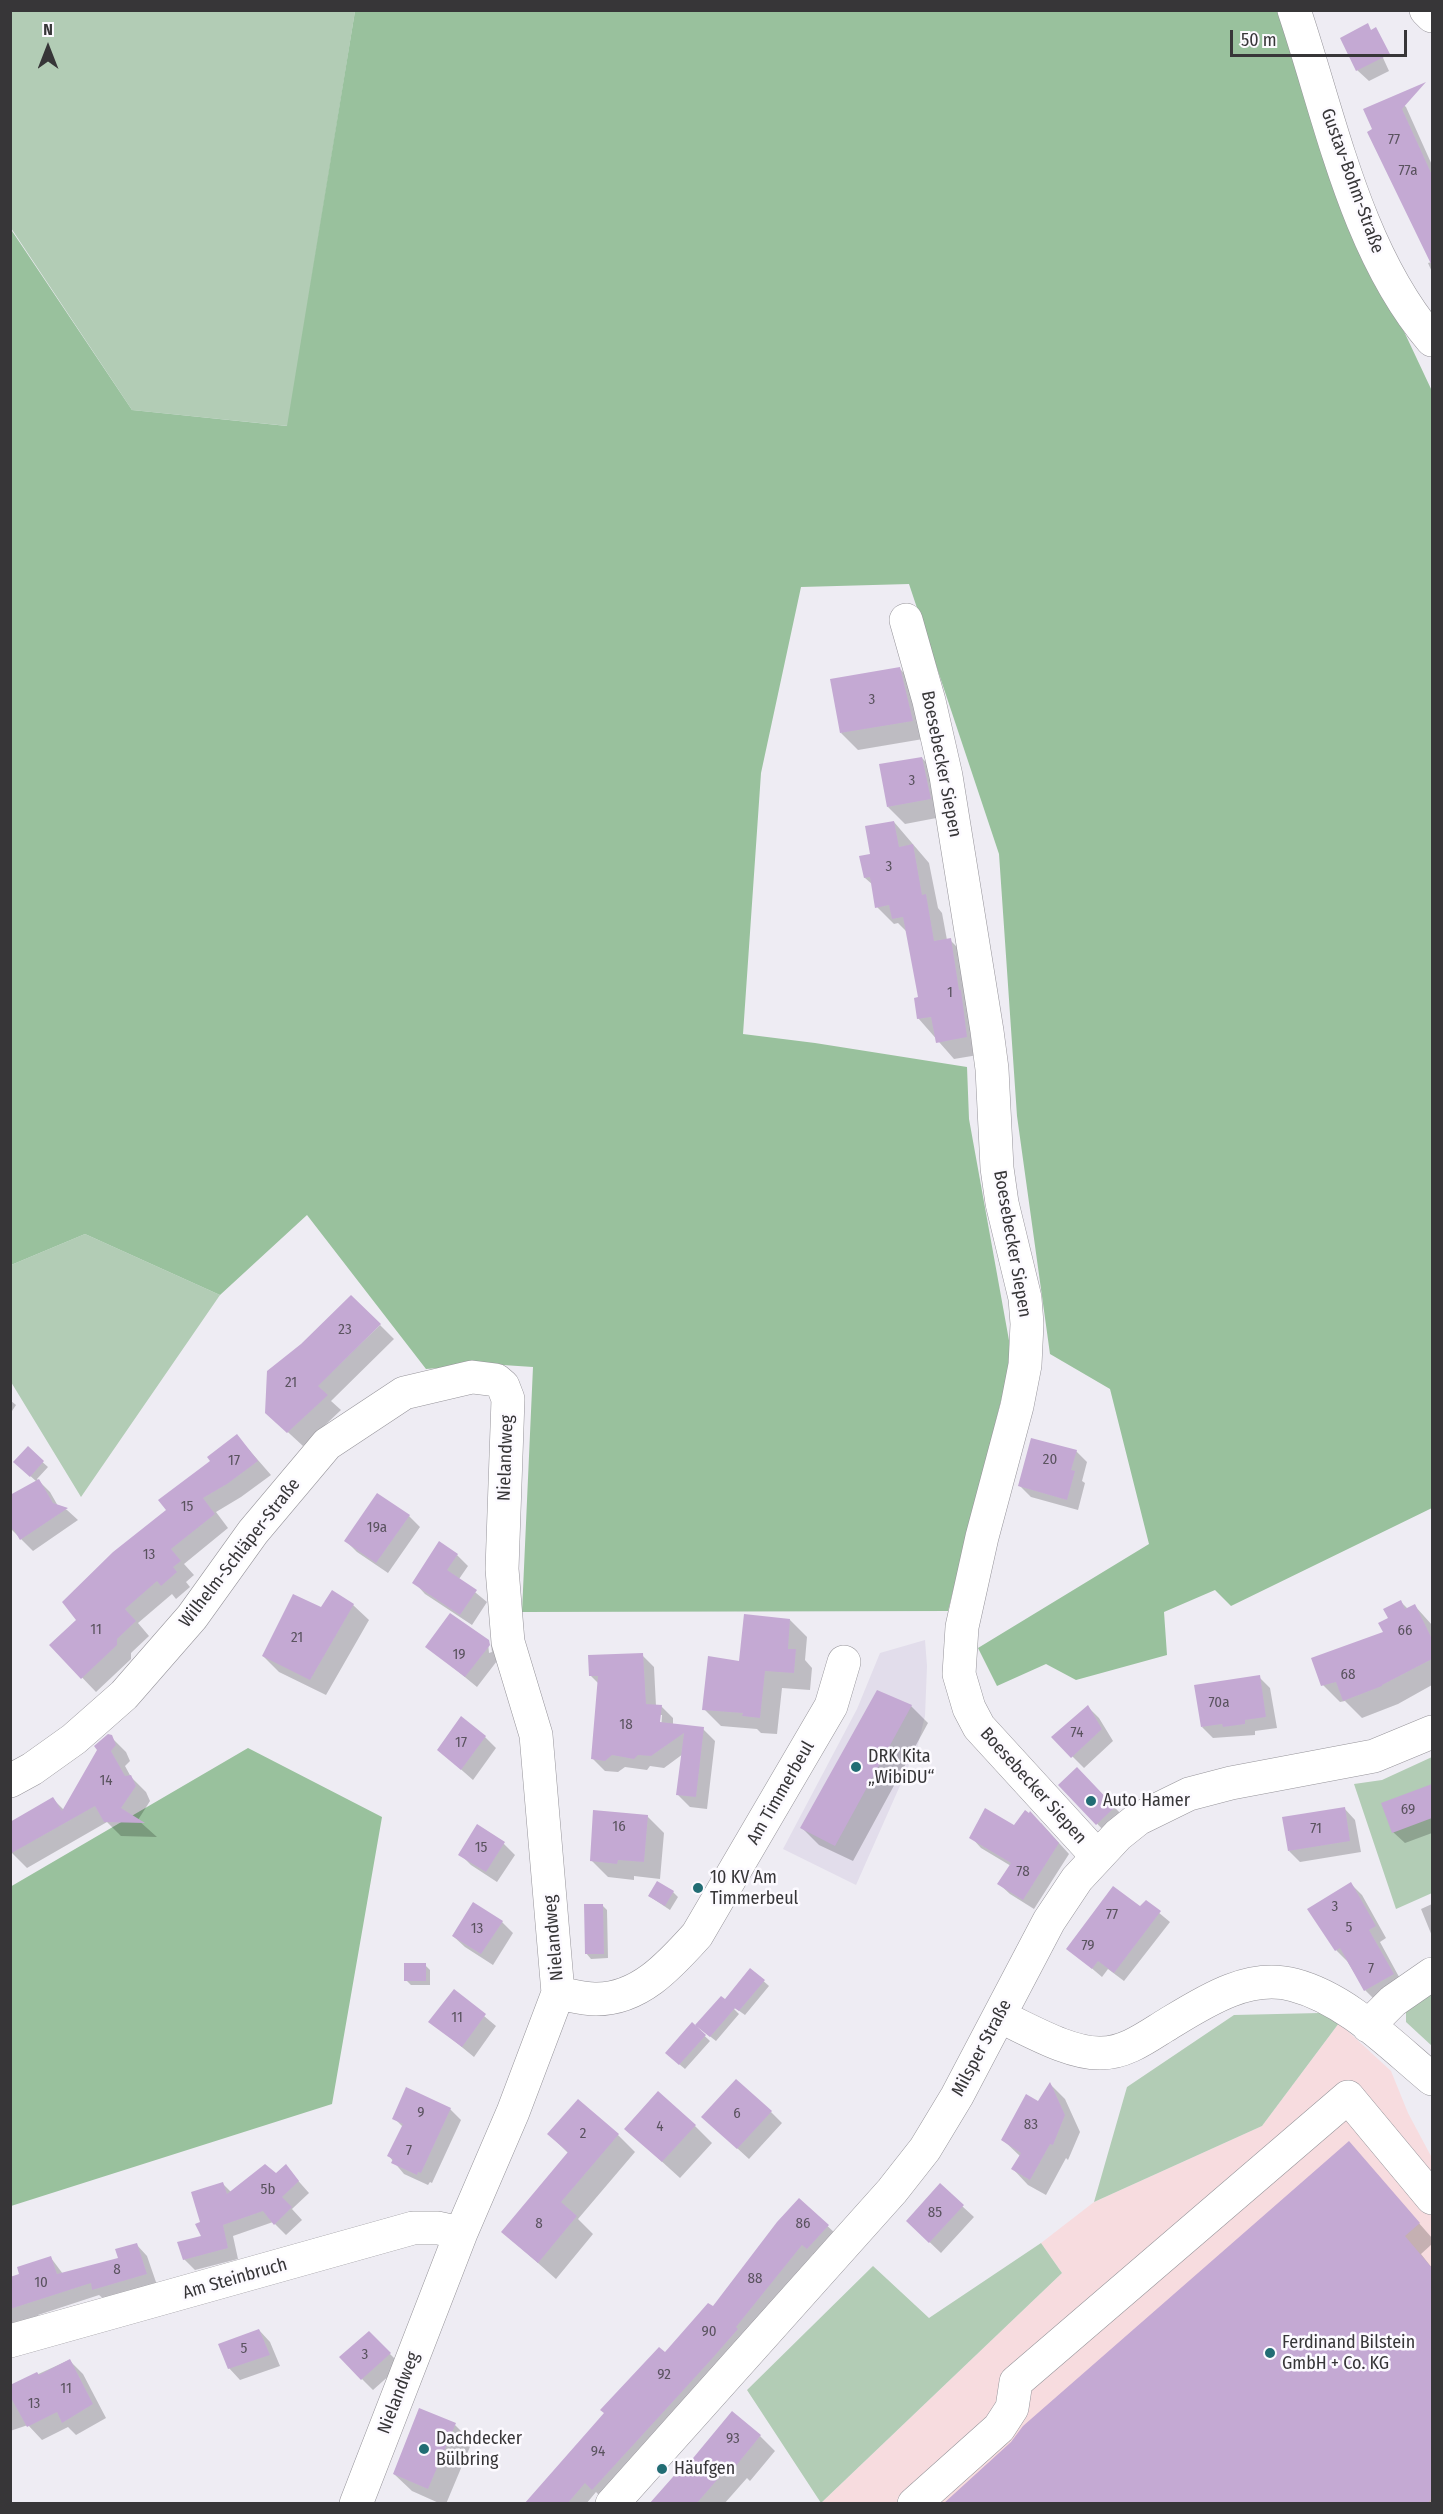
<!DOCTYPE html>
<meta charset="utf-8">
<style>
body{margin:0}
#map{position:relative;width:1443px;height:2514px;overflow:hidden;background:#eeecf3;font-family:"Fira Sans Condensed",sans-serif}
canvas{display:block}
.frame{position:absolute;inset:0;border:12px solid #373638;pointer-events:none}
.north{position:absolute;left:18px;top:18px;width:60px;height:60px;-webkit-text-stroke:4px #fcfaff;paint-order:stroke;rotate:0deg;font-size:16px;font-weight:700;line-height:24px;text-align:center;color:#373638}
.north::after{content:'';display:block;margin:auto;width:21px;height:27px;background:#373638;clip-path:polygon(50% 0,100% 100%,50% 72%,0 100%)}
.scale{position:absolute;left:1230px;top:30px;width:177px;height:27px;box-sizing:border-box;border:3px solid #373638;border-top:0;padding-left:8px;font-size:18px;line-height:21px;white-space:nowrap;color:#373638;-webkit-text-stroke:4px #fcfaff;paint-order:stroke}
</style>
<div id="map">
<canvas width="1443" height="2514"></canvas>
<div class="frame"></div>
<div class="north">N</div>
<div class="scale">50 m</div>
</div>
<script>
const c = document.querySelector('canvas').getContext('2d');
c.lineJoin = 'round';
function fillPath(path, color) { c.fillStyle = color; c.fill(path, 'evenodd'); }
function stroke(path, color, width, dash) { c.strokeStyle = color; c.lineWidth = width; c.lineCap = dash ? 'butt' : 'round'; c.setLineDash(dash || []); c.stroke(path); }
function drawText(font, color, halo, rows, align = 'center') {
  c.font = font + ' "Fira Sans Condensed",sans-serif'; c.lineWidth = 5; c.setLineDash([]); c.textBaseline = 'middle'; c.strokeStyle = halo; c.fillStyle = color; for (const [text, x, y, turn = 0] of rows) {
    c.save(); c.translate(x, y); c.rotate((+turn || 0) * Math.PI / 180); c.textAlign = isNaN(turn) ? turn : align; if (halo) c.strokeText(text, 0, 0); c.fillText(text, 0, 0); c.restore();
  }
}
fillPath(new Path2D(`
 M1339,2023L1391,2071L1408,2113L1432,2158V2503L820,2504L1062,2273L1041,2243L1094,2202L1262,2126Z`), '#f7dcdf');
fillPath(new Path2D(`
 M925,1640L927,1666L925,1716L918,1745L856,1885L783,1849L857,1709L880,1653Z`), '#e2ddeb');
fillPath(new Path2D(`
 M12,11H355L288,426L132,410L11,228Z
 M85,1234L220,1295L81,1497L11,1382V1265Z
 M1432,1757V1893L1396,1909L1354,1784L1382,1780Z
 M1432,1988V2046L1406,2022V2009Z
 M1320,2013L1339,2023L1262,2126L1094,2202L1127,2087L1234,2015Z
 M1041,2243L1062,2273L821,2503L747,2390L873,2266L929,2318Z`), '#b2ccb5');
fillPath(new Path2D(`
 M355,11H1278L1354,225L1432,391V1508L1231,1606L1215,1590L1164,1612L1167,1655L1076,1680L1046,1664L997,1686L978,1648L1149,1544L1110,1389L1050,1354L1017,1116L999,854L909,584L801,587L761,773L743,1034L815,1043L967,1067L969,1119L1012,1357L948,1611L522,1612L533,1367L488,1364L426,1369L307,1215L220,1295L85,1234L11,1265L10,228L132,410L287,426Z
 M248,1748L382,1817L332,2104L11,2206L10,1887Z`), '#99c19d');
fillPath(new Path2D(`
 M1374,38L1389,71L1369,81L1357,70Z
 M1395,97L1406,107L1432,165V272L1428,263L1432,262L1374,130Z
 M899,668L916,685L929,738L858,750L841,733Z
 M922,758L939,775L947,816L905,824L888,807Z
 M894,822L929,863L938,908L942,913L947,940H950L967,957L984,1054L954,1059L918,1018L920,999L907,932L898,923L894,924L877,907L873,885L865,878L872,855Z
 M380,1325L394,1339L331,1401L341,1410L303,1446L278,1423Z
 M10,1400L16,1405L10,1414Z
 M237,1436L271,1475L241,1497L216,1512L228,1528L184,1564L194,1575L186,1582L190,1587L176,1599L172,1594L138,1623L149,1636L131,1653V1659L96,1692L51,1645L78,1621L168,1510Z
 M28,1449L48,1467L37,1479L50,1492L58,1506L67,1510L78,1520L33,1551L10,1528L37,1482L15,1462Z
 M1076,1451L1087,1462L1082,1481L1085,1483L1078,1510L1031,1497L1020,1486Z
 M409,1516L420,1527L388,1573L357,1552L346,1541Z
 M457,1555L468,1566L459,1579L487,1602L472,1625L425,1594L414,1582Z
 M1400,1601L1409,1610L1415,1606L1432,1625V1685L1398,1704L1362,1718L1345,1701L1340,1702L1323,1685L1385,1632Z
 M353,1605L369,1620L326,1695L279,1672L263,1656L322,1609Z
 M790,1620L807,1637L805,1660L812,1668L810,1690L782,1688L777,1734L761,1733L757,1729L721,1726L704,1709L740,1662Z
 M488,1642L489,1653L492,1652L491,1644L500,1653V1657L477,1687L427,1646Z
 M642,1655L654,1667L656,1706H661L673,1718V1725L703,1729L715,1741L707,1809L690,1807L678,1795L683,1754L664,1768L650,1766L647,1770L625,1767L618,1772L605,1771L593,1759L599,1684L591,1676ZM659,1715H662L661,1730L658,1729Z
 M1259,1677L1270,1688L1277,1728L1255,1731V1735L1213,1738L1202,1727Z
 M911,1706L928,1723L853,1861L819,1845L802,1828Z
 M1088,1707L1099,1718L1113,1741L1084,1768L1053,1737Z
 M111,1737L126,1752L130,1761L125,1766L131,1777L146,1792L150,1801L138,1820L157,1837L121,1836L107,1822L27,1868L10,1851L53,1799L64,1810Z
 M485,1737L496,1748L473,1780L439,1750Z
 M1077,1769L1124,1817L1107,1834L1060,1785Z
 M1432,1786V1833L1405,1843L1393,1832L1383,1804Z
 M1344,1808L1355,1820L1361,1852L1300,1862L1289,1851Z
 M647,1816L664,1833L660,1879L634,1876V1880L608,1877L591,1860Z
 M1041,1823L1069,1854L1034,1909L1010,1894L999,1884L1011,1866L981,1848L971,1837Z
 M477,1826L504,1844L515,1855L497,1882L471,1865L460,1854Z
 M1351,1884L1362,1895L1386,1938L1380,1942L1404,1986L1376,2001L1365,1990L1347,1961L1336,1950Z
 M673,1892L678,1897L670,1910L649,1896Z
 M1146,1902L1170,1922L1124,1981L1108,1969L1102,1977L1068,1948L1141,1908Z
 M1432,1904V1936L1421,1909Z
 M602,1905L607,1910L608,1958L591,1959L586,1953Z
 M502,1922L513,1933L493,1965L465,1947L453,1936Z
 M425,1965L430,1970V1985H411L406,1980Z
 M751,1970L769,1986L745,2015L735,2008L734,2009L739,2014L716,2041L702,2030Z
 M454,1991L496,2026L474,2057L430,2021Z
 M692,2024L710,2041L685,2069L672,2058Z
 M1050,2084L1065,2099L1080,2132L1068,2160L1066,2158L1046,2195L1028,2185L1013,2169L1021,2157L1002,2139L1039,2103Z
 M450,2109L461,2120L432,2183L430,2182L428,2185L404,2174L388,2155L403,2127L394,2118Z
 M771,2112L782,2123L749,2159L715,2128Z
 M695,2126L712,2143L680,2178L626,2129Z
 M549,2134L618,2135L635,2152L578,2219L593,2234L556,2279L503,2232L569,2154Z
 M1349,2143L1432,2238V2244L1421,2254L1432,2268V2504H945Z
 M286,2167L309,2193L292,2209L302,2220L286,2235L273,2222L233,2236L238,2259L195,2270L184,2259L203,2237L202,2224L223,2184L232,2193L276,2175Z
 M800,2200L838,2236L818,2258L813,2254L745,2338L603,2499L596,2492L586,2504H527L665,2354L713,2309Z
 M962,2206L974,2217L941,2253L919,2232Z
 M136,2244L147,2256L157,2285L105,2300L99,2295L38,2315L41,2321L10,2330V2279L51,2258L63,2274L120,2259Z
 M259,2330L270,2342L280,2366L240,2380L229,2368Z
 M369,2333L401,2365L373,2390L362,2379Z
 M69,2360L83,2374L106,2418L76,2435L68,2427L42,2440L28,2425L10,2431V2387Z
 M455,2425L472,2442L446,2504H441L412,2491L394,2474Z
 M760,2436L775,2451L750,2481L747,2478L724,2504H651L689,2466Z`), '#0003');
fillPath(new Path2D(`
 M1368,23L1371,30L1376,27L1390,54L1356,71L1340,38Z
 M1426,82L1402,109L1432,175V266L1367,132L1372,129L1363,109Z
 M900,667L913,721L840,733L830,679Z
 M922,757L931,799L887,807L879,764Z
 M894,821L899,847L913,844L922,895L926,894L934,941L951,938L959,990H961L967,1037L936,1043L931,1017L917,1019L914,998L918,997L903,917L892,919L889,905L875,908L870,877L864,878L859,856L870,854L865,826Z
 M351,1295L381,1324L318,1386L328,1395L287,1433L265,1413L267,1371L301,1344Z
 M237,1434L258,1461L227,1484L203,1498L215,1514L171,1549L181,1561L173,1567L177,1572L161,1586L157,1581L125,1609L136,1621L117,1639V1645L81,1679L49,1645L76,1620L62,1602L113,1552L166,1510L158,1500L210,1461L207,1457Z
 M1031,1438L1077,1450L1071,1470L1075,1471L1067,1500L1018,1486Z
 M28,1446L44,1461L30,1477L13,1462Z
 M39,1479L53,1503L68,1508L20,1540L14,1530L10,1528V1495Z
 M377,1493L410,1515L376,1563L344,1541Z
 M439,1541L458,1554L447,1570L477,1590L460,1615L412,1583Z
 M332,1590L354,1604L310,1680L262,1656L293,1594L321,1607Z
 M1401,1600L1405,1609L1415,1604L1432,1639V1659L1382,1685V1686L1343,1701L1336,1682L1321,1686L1311,1658L1383,1632L1378,1623L1388,1618L1383,1609Z
 M450,1613L489,1640L490,1645L465,1677L425,1647Z
 M744,1614L790,1619L788,1649H796L794,1673L765,1671L760,1718L742,1716L743,1713L702,1710L708,1656L739,1661Z
 M643,1653L646,1704L662,1705L660,1722L704,1727L696,1797L676,1795L684,1733L651,1756L638,1755L634,1759L612,1755L605,1761L591,1759L598,1676H589L588,1655Z
 M1260,1675L1266,1717L1245,1720V1724L1223,1727L1222,1724L1201,1727L1194,1685Z
 M877,1690L912,1705L835,1846L800,1828Z
 M1088,1705L1102,1729L1071,1758L1051,1737Z
 M461,1716L486,1736L461,1770L437,1750Z
 M108,1734L112,1735L116,1745L111,1751L125,1776L131,1775L136,1786L121,1808L145,1823L104,1822L95,1806L10,1854V1822L53,1797L62,1811L97,1750L94,1746Z
 M1077,1767L1115,1807L1096,1825L1058,1785Z
 M1432,1784V1818L1392,1833L1381,1803Z
 M1345,1807L1350,1841L1288,1851L1282,1817Z
 M985,1808L1014,1825L1025,1810L1029,1813L1030,1811L1059,1843L1023,1900L997,1884L1011,1863L969,1838Z
 M593,1810L648,1815L644,1862L618,1860L617,1864L590,1861Z
 M477,1824L505,1842L486,1872L458,1855Z
 M657,1881L674,1891L665,1906L648,1896Z
 M1351,1882L1376,1926L1369,1930L1394,1974L1364,1991L1340,1948L1335,1951L1307,1909Z
 M1113,1886L1140,1906L1146,1900L1161,1911L1114,1973L1098,1961L1092,1969L1066,1949Z
 M473,1902L503,1921L481,1954L452,1936Z
 M584,1904H603L604,1954H585Z
 M404,1963H426V1981H404Z
 M750,1968L765,1980L739,2011L733,2007L735,2008L710,2037L695,2025L721,1996L725,1999Z
 M454,1989L486,2014L462,2047L428,2022Z
 M692,2022L706,2035L679,2065L665,2053Z
 M736,2079L772,2111L737,2149L701,2117Z
 M1050,2082L1065,2115L1053,2145L1050,2144L1030,2180L1011,2169L1021,2153L1001,2140L1026,2094L1038,2101Z
 M406,2087L451,2108L421,2173L418,2172L417,2175L391,2163L393,2159L387,2156L403,2124L392,2119Z
 M658,2091L696,2125L662,2162L624,2129Z
 M578,2099L619,2134L561,2202L577,2216L538,2263L501,2232L568,2152L547,2134Z
 M1349,2141L1420,2223L1405,2236L1432,2268V2498L1427,2504H943L1011,2442L1023,2426Z
 M265,2164L276,2173L286,2164L299,2181L282,2197L292,2207L274,2225L263,2211L223,2225L228,2248L183,2260L177,2242L201,2236L195,2224L200,2222L191,2192L223,2182L227,2194Z
 M940,2183L964,2205L929,2243L906,2221Z
 M799,2198L829,2225L807,2249L802,2245L736,2327L738,2329L709,2362L592,2490L585,2483L567,2504H524L604,2413L600,2410L659,2347L665,2352L708,2303L713,2306L777,2222Z
 M137,2243L147,2274L92,2290L91,2283L10,2309V2277L19,2274L17,2267L51,2256L57,2274L118,2258L115,2249Z
 M259,2329L270,2355L228,2369L218,2344Z
 M369,2331L391,2353L361,2380L339,2357Z
 M70,2359L93,2404L62,2423L57,2412L27,2427L10,2396V2385L37,2372L39,2375Z
 M419,2408L456,2423L428,2489L393,2474Z
 M732,2411L761,2435L735,2467L731,2464L696,2504H649L687,2461L689,2463Z`), '#c4a9d3');
const minor = new Path2D(`
 M1294,10C1331,120 1356,251 1432,340
 M1426,10L1432,16
 M906,620L929,701L946,776L987,1031L992,1069L997,1168L1002,1203L1025,1298L1027,1324L1025,1365L1017,1406L982,1537L962,1627L959,1674L969,1708L979,1727L1097,1856
 M10,1781L32,1769L74,1739L124,1695L192,1617L253,1532L327,1444L404,1393L472,1377L496,1380L503,1386L508,1399L502,1569L508,1642L536,1735L558,1993L513,2112L461,2233L356,2504
 M558,1993C570,1995 583,1999 595,1999C639,2000 670,1965 697,1935L831,1706L844,1662
 M999,2016C1028,2029 1069,2054 1101,2053C1124,2053 1144,2039 1163,2027C1201,2004 1247,1972 1294,1985C1347,1999 1391,2045 1432,2079
 M1368,2026L1393,2001L1432,1974
 M10,2341L413,2228H438L461,2233
 M612,2504L892,2191L925,2149L957,2096L1049,1921L1077,1879L1118,1835L1138,1819L1189,1794L1231,1783L1374,1756L1432,1732
 M914,2504L999,2428L1012,2408L1016,2382L1348,2097L1432,2198`);
stroke(minor, '#96949a', 34);
stroke(minor, '#fff', 33);
for (const [x, y, r, color] of [
 [856,1767,6,"#226d74"],
 [1091,1801,6,"#226d74"],
 [698,1888,6,"#226d74"],
 [1270,2353,6,"#226d74"],
 [424,2449,6,"#226d74"],
 [662,2469,6,"#226d74"]
]) { const dot = new Path2D(); dot.arc(x, y, r, 0, 2 * Math.PI); c.fillStyle = color; c.fill(dot); stroke(dot, '#fcfaff', 2); }
drawText('15px', '#5a535f', null, [
 ["77",1394,140],
 ["77a",1408,171],
 ["3",872,700],
 ["3",912,781],
 ["3",889,867],
 ["1",950,993],
 ["23",345,1330],
 ["21",291,1383],
 ["20",1050,1460],
 ["17",234,1461],
 ["15",187,1507],
 ["19a",377,1528],
 ["13",149,1555],
 ["11",96,1630],
 ["66",1405,1631],
 ["21",297,1638],
 ["19",459,1655],
 ["68",1348,1675],
 ["70a",1219,1703],
 ["18",626,1725],
 ["74",1077,1733],
 ["17",461,1743],
 ["14",106,1781],
 ["69",1408,1810],
 ["16",619,1827],
 ["71",1316,1829],
 ["15",481,1848],
 ["78",1023,1872],
 ["3",1335,1907],
 ["77",1112,1915],
 ["5",1349,1928],
 ["13",477,1929],
 ["79",1088,1946],
 ["7",1371,1969],
 ["11",457,2018],
 ["9",421,2113],
 ["6",737,2114],
 ["83",1031,2125],
 ["4",660,2127],
 ["2",583,2134],
 ["7",409,2151],
 ["5b",268,2190],
 ["85",935,2213],
 ["8",539,2224],
 ["86",803,2224],
 ["8",117,2270],
 ["88",755,2279],
 ["10",41,2283],
 ["90",709,2332],
 ["5",244,2349],
 ["3",365,2355],
 ["92",664,2375],
 ["11",66,2389],
 ["13",34,2404],
 ["93",733,2439],
 ["94",598,2452]
]);
drawText('18px', '#373638', '#fcfaff', [
 ["Gustav-Bohm-Straße",1352,181,70],
 ["Boesebecker Siepen",941,764,79],
 ["Boesebecker Siepen",1012,1244,80],
 ["Nielandweg",506,1458,-88],
 ["Wilhelm-Schläper-Straße",240,1553,-52],
 ["Boesebecker Siepen",1033,1786,48],
 ["Am Timmerbeul",781,1793,-60],
 ["Nielandweg",554,1938,-95],
 ["Milsper Straße",982,2048,-62],
 ["Am Steinbruch",235,2279,-16],
 ["Nielandweg",399,2393,-69]
]);
drawText('18px', '#373638', '#fcfaff', [
 ["DRK Kita",868,1757],
 ["„WibiDU“",868,1778],
 ["Auto Hamer",1103,1801],
 ["10 KV Am",710,1878],
 ["Timmerbeul",710,1899],
 ["Ferdinand Bilstein",1282,2343],
 ["GmbH + Co. KG",1282,2364],
 ["Dachdecker",436,2439],
 ["Bülbring",436,2460],
 ["Häufgen",674,2469]
], 'left');
</script>
